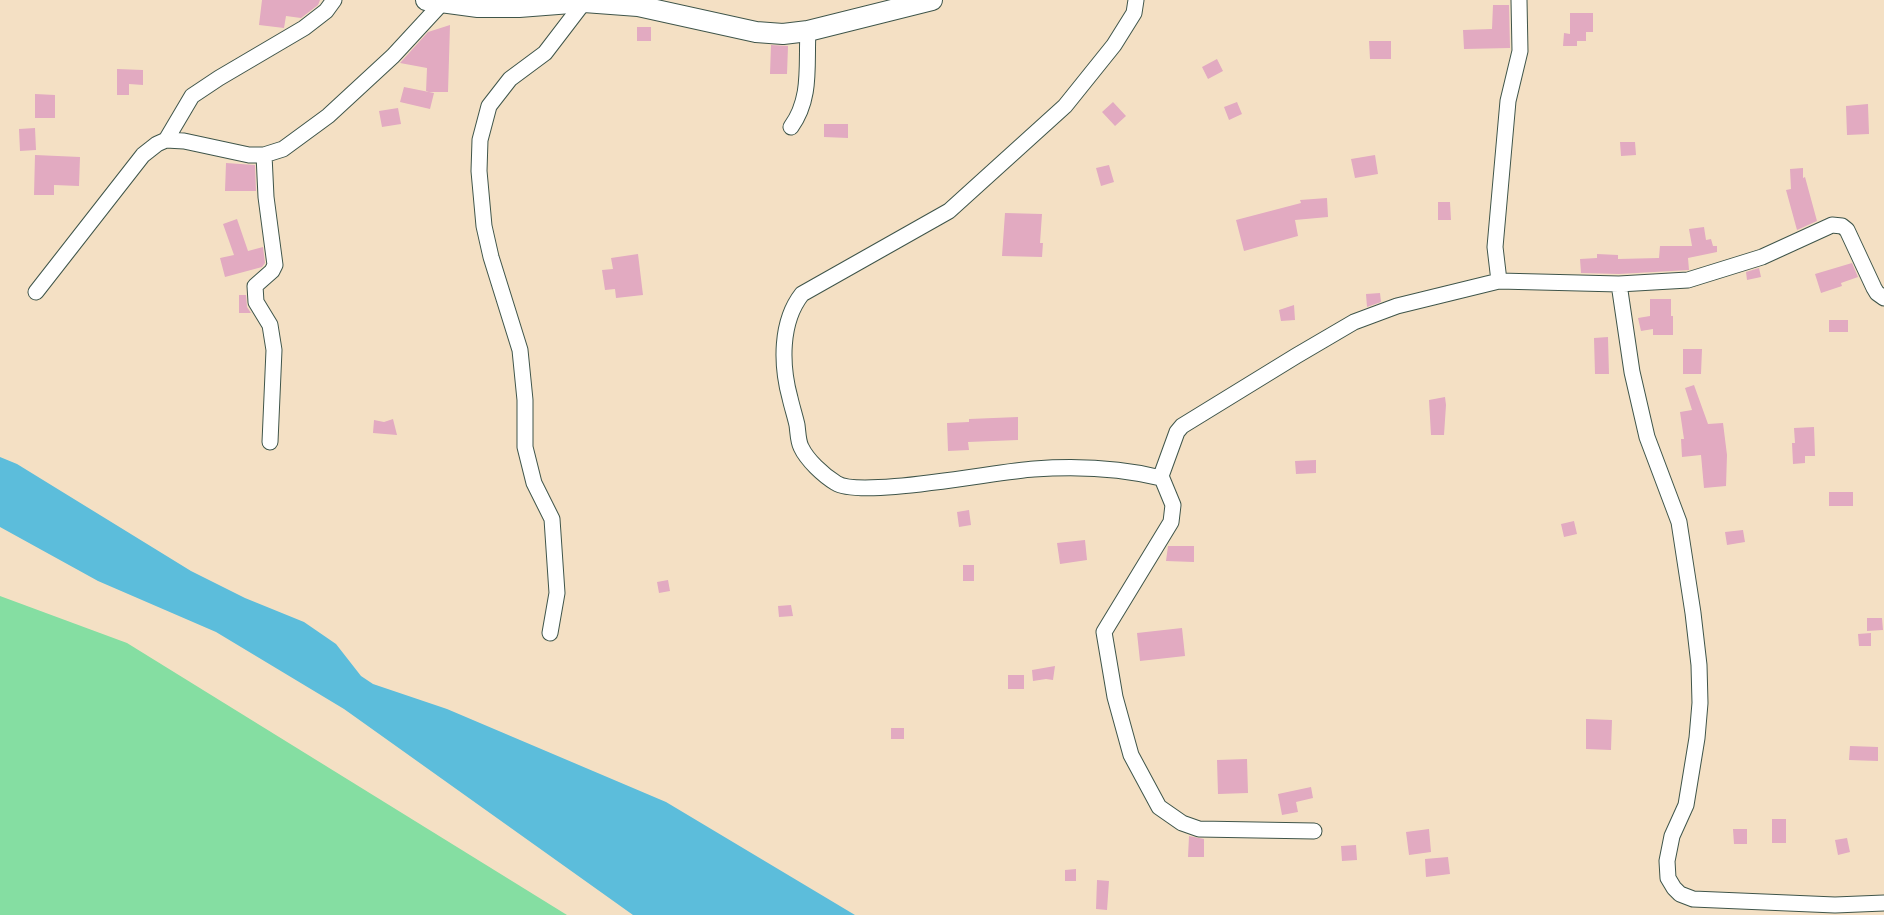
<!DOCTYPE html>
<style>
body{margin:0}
canvas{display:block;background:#f4e0c4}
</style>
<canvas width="1884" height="915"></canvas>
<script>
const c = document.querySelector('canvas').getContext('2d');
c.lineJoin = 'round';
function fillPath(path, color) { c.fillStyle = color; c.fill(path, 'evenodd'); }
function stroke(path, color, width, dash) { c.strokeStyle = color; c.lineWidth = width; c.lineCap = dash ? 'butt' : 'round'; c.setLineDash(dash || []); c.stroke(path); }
fillPath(new Path2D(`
 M0,596L127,643L567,915H0Z`), '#85dea2');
fillPath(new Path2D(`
 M0,457L17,464L191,571L245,598L304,622L336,644L361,676L373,684L447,709L666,802L855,915H633L344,709L216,632L98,581L0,527Z`), '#5cbddb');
fillPath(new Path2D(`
 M262,0H320L318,5L301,18L286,16L284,28L259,25Z
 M1493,5H1509L1510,48L1464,49L1463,30L1492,29Z
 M1570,13H1593V32H1586V41H1577V46H1563L1564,33L1570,34Z
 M450,25L448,92H426L427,68L400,63L428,32Z
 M637,27H651V41H637Z
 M1369,41H1391V59H1370Z
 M771,45L788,46L787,74H770Z
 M1217,59L1223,71L1208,79L1202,67Z
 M117,69L143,70V85L129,84V95H117Z
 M404,87L434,93L430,109L400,102Z
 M35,94L55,95V118H35Z
 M1113,102L1126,116L1115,126L1102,112Z
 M1237,102L1242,114L1229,120L1224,107Z
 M1868,104L1869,134L1847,135L1846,106Z
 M398,108L401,124L382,127L379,111Z
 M824,124H848V138L824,137Z
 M35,128L36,150L20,151L19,129Z
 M1620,142H1635L1636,155L1621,156Z
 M35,155L80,157L79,186L54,185V195H34Z
 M1375,155L1378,174L1355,178L1351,159Z
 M226,163L255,165L256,191H225Z
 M1109,165L1114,182L1101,186L1096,168Z
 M1803,168V178L1805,177L1817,221L1797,230L1786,190L1791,189L1790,169Z
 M1327,198L1328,217L1295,220L1298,236L1244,251L1236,220L1301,203L1300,200Z
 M1438,202H1450L1451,220H1438Z
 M1005,213L1042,214L1040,243H1043L1042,257L1002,256Z
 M237,219L248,251L263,247L265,263L262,267L225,277L220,258L234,255L223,224Z
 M1704,227L1706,240L1711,239L1713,246H1717V252L1688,258L1689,270L1619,274L1581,273L1580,259L1597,258V254L1618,255V259L1659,258L1660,246H1692L1689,229Z
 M638,254L643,295L616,298L615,289L605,290L602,270L613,269L611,258Z
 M1852,263L1858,277L1841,283L1842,286L1821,293L1815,274Z
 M1759,268L1761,277L1747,280L1746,272Z
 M1380,293L1381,302L1367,307L1366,294Z
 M239,295H246L247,307L251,313H239Z
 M1650,299H1671V316H1673V335H1653V329L1641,331L1638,318L1650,316Z
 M1294,305L1295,320L1281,321L1279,310Z
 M1829,320H1848V332H1829Z
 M1608,337L1609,374H1595L1594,338Z
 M1683,349H1702L1701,374H1683Z
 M1694,385L1708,424L1723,423L1727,455L1726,486L1704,488L1701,455L1682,457L1681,439H1684L1680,412L1692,410L1685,388Z
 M1445,397L1446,405L1444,435H1431L1429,400Z
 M1018,417V440L968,442L969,450L948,451L947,423L969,422V419Z
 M393,419L397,435L373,433L374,420L384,422Z
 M1814,427L1815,456H1805V463L1793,464L1792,443H1795L1794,428Z
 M1316,460V473L1296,474L1295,461Z
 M1829,492H1853V506H1829Z
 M969,510L971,525L959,527L957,512Z
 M1574,521L1577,534L1564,537L1561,524Z
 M1743,530L1745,542L1727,545L1725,532Z
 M1085,540L1087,560L1060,564L1057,543Z
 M1168,546H1194V562L1166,561Z
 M963,565H974V581H963Z
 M668,580L670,591L659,593L657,582Z
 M791,605L793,616L779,617L778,606Z
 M1867,618H1882L1883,630L1867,631Z
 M1182,628L1185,656L1140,661L1137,633Z
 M1871,633V646H1859L1858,634Z
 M1055,666L1053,680L1046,679L1033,681L1032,670Z
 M1008,675H1024V689H1008Z
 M1586,719L1612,720L1611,750L1586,749Z
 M891,728H904V739H891Z
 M1850,746L1878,747V761L1849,760Z
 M1247,759L1248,793L1218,794L1217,760Z
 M1311,787L1313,798L1296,802L1298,812L1282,815L1278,794Z
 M1772,819H1786V843H1772Z
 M1429,829L1431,852L1409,855L1406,832Z
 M1733,829H1747V844H1734Z
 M1189,836L1204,839V857H1188Z
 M1847,838L1850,852L1838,855L1835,840Z
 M1356,845L1357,860L1342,861L1341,846Z
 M1448,857L1450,874L1426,877L1425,859Z
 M1076,869V881H1065V870Z
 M1097,880L1109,881L1107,910L1096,909Z`), '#e2aac1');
const minor = new Path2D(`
 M1136,0L1134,13L1114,45L1065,106L949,211L802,294C780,322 781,365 790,398C792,407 795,416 797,425C798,432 798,441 801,447C807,460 823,475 836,483C860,499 998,471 1034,469C1075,466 1121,468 1161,478
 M1519,0L1520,51L1508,101L1495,247L1499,281L1619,284L1688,280L1762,257L1832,225L1842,226L1847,230L1874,288L1877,293L1884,298
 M791,127C812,98 806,65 808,31
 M166,140L192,96L219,78L304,28L326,11L334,0
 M264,155L266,197L275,265L272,271L255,286L256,302L270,325L274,350L270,442
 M1619,284L1632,372L1647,437L1679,522L1693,613L1699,665L1700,703L1697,738L1686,805L1672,836L1667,861L1668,878L1674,888L1680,894L1693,899L1835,905L1884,903
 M36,292L143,155L157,144L166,140L184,141L249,155H264L283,149L328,116L393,56L442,3
 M550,633L557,593L552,519L534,483L525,447V400L520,350L491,257L484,226L479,171L480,140L489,106L510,79L545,53L584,2
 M1314,831L1199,829L1182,823L1159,807L1131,755L1115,697L1104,632L1171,522L1173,505L1161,476L1177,432L1182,426L1296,356L1354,322L1397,306L1499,281`);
const major = new Path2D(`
 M426,0L478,7H519L584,2L638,6L756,32L783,34L808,31L932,0`);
stroke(minor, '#3f554a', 17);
stroke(major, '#3f554a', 22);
stroke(minor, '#fff', 15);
stroke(major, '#fff', 20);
</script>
